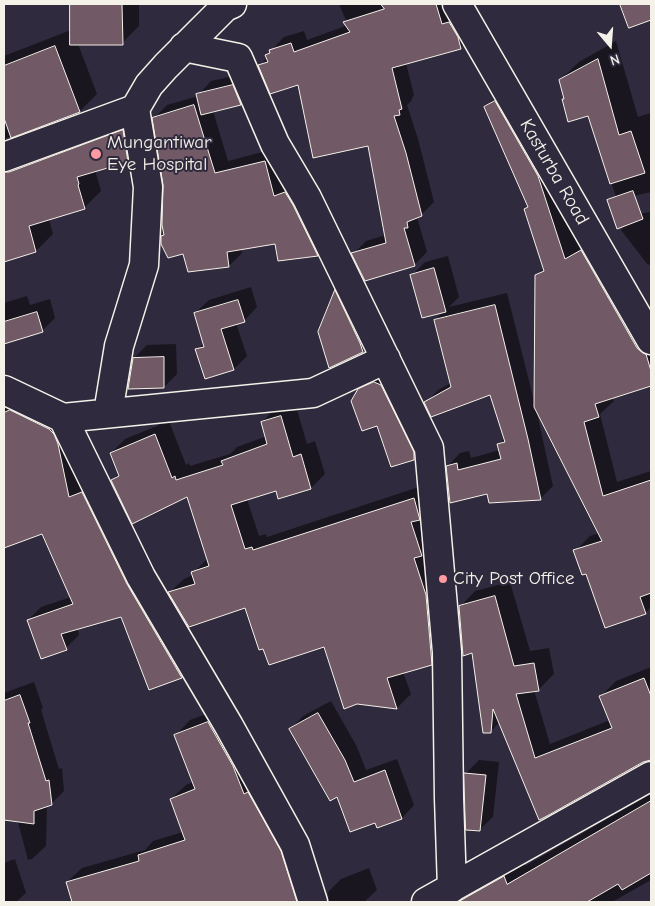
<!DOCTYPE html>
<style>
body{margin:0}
#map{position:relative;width:655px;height:906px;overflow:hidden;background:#2f2a3d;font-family:"Comic Neue",sans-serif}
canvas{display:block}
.frame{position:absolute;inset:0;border:5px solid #f4f1e8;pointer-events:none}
.north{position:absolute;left:585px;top:20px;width:50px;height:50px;-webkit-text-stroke:4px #2f2a3d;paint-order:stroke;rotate:162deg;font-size:14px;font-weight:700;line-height:20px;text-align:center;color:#f4f1e8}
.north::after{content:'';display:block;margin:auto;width:18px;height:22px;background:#f4f1e8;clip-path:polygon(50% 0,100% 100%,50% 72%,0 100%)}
</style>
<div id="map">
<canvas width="655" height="906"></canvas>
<div class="frame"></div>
<div class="north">N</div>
</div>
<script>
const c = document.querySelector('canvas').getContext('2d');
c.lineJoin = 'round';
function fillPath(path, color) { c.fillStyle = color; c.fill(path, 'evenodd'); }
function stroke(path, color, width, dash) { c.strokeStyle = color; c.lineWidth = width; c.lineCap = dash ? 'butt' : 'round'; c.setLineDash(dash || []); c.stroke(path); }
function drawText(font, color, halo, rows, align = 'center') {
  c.font = font + ' "Comic Neue",sans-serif'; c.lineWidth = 4; c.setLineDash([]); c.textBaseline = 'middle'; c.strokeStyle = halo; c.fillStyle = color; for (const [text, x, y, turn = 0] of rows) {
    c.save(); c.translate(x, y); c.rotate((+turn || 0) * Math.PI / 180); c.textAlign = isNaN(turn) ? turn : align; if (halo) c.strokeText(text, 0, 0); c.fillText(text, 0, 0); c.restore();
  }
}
fillPath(new Path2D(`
 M71,4H139V26L122,43L78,44L97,94L80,111L6,138V145L140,114L145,143L127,161L95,170L101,191L84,208L49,219L53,234L36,251L4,261V56L71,30Z
 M339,4H452L473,35L460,48L406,63L414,95L412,98V100L407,105L418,139L434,202L421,215L417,217L427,252L414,265L353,254L366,241L386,235L369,144L298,83L260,66L267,58V55L284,37L304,31L307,40L348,25Z
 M616,41L638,117L650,113L651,118V192L617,200L589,115L563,100L565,98L560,80L579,62Z
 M246,73L254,91L241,104L213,111L228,161L278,148L330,241L317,254L276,242L241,248L242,253L229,266L183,252L162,236L165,233V185L154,118L167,105L198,96V95L211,81Z
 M501,92L553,160L580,245L596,236L651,331V384L612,397L614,401L600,414L617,482L651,471V526L630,536L636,550L651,544V607L645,613L587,572L575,551L590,536L599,533L537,413L553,486L541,498L490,502L488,493L448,466L460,453L469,451L471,458L500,450L499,445L505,438L491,393L426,403L438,390L451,383L435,320L444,311L412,275L425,262L448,256L459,297L449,307L507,293L534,401L536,276L544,268L525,209L528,206L486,107Z
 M651,212V264L648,265L621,230L637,214Z
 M348,278L376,338L363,351L319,332L336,291Z
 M251,287L257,307L244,321L236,323L247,356L234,369L197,350L204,343L195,313L209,300Z
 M27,296L30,305L50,299L55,318L42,331L4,342V303Z
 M176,344L177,374L164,387L134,358L147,345Z
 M388,369L427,446L414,459L378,424L359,390L372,376Z
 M4,395L62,416L195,664L182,677L149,689L121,616L77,628L79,635L66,648L28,620L41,607L71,597L43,532L4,547Z
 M295,403L307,444L315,441L325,474L311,488L279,497L277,489L247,499L259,536L266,534L267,537L428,484L445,650L431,664L403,672L411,694L397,708L356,703L325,646L246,606L170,592L184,579L193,575V573L208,558L188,496L112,480L119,473L111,453L125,439L169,421L186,465L189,463L190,466L230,454L237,447L267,436L262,422L276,408Z
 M510,582L530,651L549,648L554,674L538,690H534L550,744L610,720L601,696L616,681L651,667V759L643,761L547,815L500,722L490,732L473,651L460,607L475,591Z
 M34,682L43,708L41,710L59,769L62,768L64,791L51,804L47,805L46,846L32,859L28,860L8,784L4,785V693Z
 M331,701L357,747L366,770L397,759L414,805L402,818L376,821L338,795L291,729L303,716Z
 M223,708L310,902H221L211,873L147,899L136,902H73L67,882L82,868L145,850L153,841L183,832L171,799L186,785L193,782L176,735L190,720Z
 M479,760L499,762L493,817L479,830L466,773Z
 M651,794V880L612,902H453L522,859L525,866Z
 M15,859L26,893L16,902H4V863Z
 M369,868L377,890L364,902H329L328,892L341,879Z`), '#0007');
const building = new Path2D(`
 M70,4H122L123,45H70Z
 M381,4H436L442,24L449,22L458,37L461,49L392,68L402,109L399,110L400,115L394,116L406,153L422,216L407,222L408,228H404L415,266L365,281L351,253L386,243L368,146L313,158L298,85L270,94L258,65L268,62L265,55L270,53L269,50L291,43L294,52L350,32L343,22L384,9Z
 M620,4H651V20L629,28Z
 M55,46L80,112L11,138L4,118V66Z
 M598,59L619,135L631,131L645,173L610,184L588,116L568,122L562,99H564L559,80Z
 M233,85L241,105L201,115L196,94Z
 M495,101L538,176L565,259L581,250L637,348L643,353L646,354L651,371V386L595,404L599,417L584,422L603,496L651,480V593L640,597L646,614L605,628L586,574L582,575L573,550L602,541L534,407L535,275L544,271L524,209L528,207L484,107Z
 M194,105L215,173L265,161L274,196L285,192L293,205L318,256L278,261L275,244L227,252L229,267L188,272L183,254L168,258L161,244V236L164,235L162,225L163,185L152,118Z
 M123,130L128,162L77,177L79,184L78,185L85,209L29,226L36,252L4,262V172H9Z
 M633,191L643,219L617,229L607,200Z
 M434,268L446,312L422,318L410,275Z
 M335,290L360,343L363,352L329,368L318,332Z
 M238,300L245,322L221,329L234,370L205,379L195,349L204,347L194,313Z
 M495,305L528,439L541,500L489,503L487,494L450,503L446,466L457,463L458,470L501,459L497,444L505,442L490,395L431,417L424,402L451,387L434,320Z
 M37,312L43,332L4,344V322Z
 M164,357V388L128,389L133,358Z
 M374,382L381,385L414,452V460L391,467L377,426L362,431L351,401L358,389Z
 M10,410L49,429L54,434L58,444L69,497L82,492L127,584L182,678L149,690L121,617L61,634L67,650L41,659L27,620L73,604L42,534L4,548V413Z
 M281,416L293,457L301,454L311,489L278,499L276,491L231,505L245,549L252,547L253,550L414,498L420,520L411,522L422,556L414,558L426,595L432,665L387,678L397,709L357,704L344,709L324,647L269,665L263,649L259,650L245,608L189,627L168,592L195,584L191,572L209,566L187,497L132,524L111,480L119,476L110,453L155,434L172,478L175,476L176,480L223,465L221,461L267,444L261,422Z
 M495,596L514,666L534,663L539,691L516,694L535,758L612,728L599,696L644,678L651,696V760L643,762L547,816L539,820L493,709L491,733H483L472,653L463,656L459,606Z
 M20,695L30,723H28L46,781L49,780L52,805L34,811V824L4,820V701Z
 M318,713L345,760L354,782L385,770L402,819L377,828L375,823L350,832L337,797L330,801L289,729Z
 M208,722L233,766L244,794L248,792L281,851L297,902H72L66,882L139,861L138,855L185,840L170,799L195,789L174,735Z
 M464,773L486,775L480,831L466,830Z
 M651,801V873L622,890L618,884L587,902H458L504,876L507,884Z`);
fillPath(building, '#715965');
stroke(building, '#f4f1e8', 1);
const minor = new Path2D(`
 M184,47L238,58L275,144L307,198L429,448L447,652L449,798L452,888
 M4,157L135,109L149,85L166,66L225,7L232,4
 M4,390L63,418L313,393L386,359
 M108,413L119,346L144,265L148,187L135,109
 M63,418L141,577L229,726L295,845L313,902
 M426,902L651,776`);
const major = new Path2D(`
 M457,4L651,340`);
stroke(minor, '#f4f1e8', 31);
stroke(major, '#f4f1e8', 31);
stroke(minor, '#2f2a3d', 28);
stroke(major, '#2f2a3d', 28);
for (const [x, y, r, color] of [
 [96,154,6,"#ff9aa2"],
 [443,579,5,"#ff9aa2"]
]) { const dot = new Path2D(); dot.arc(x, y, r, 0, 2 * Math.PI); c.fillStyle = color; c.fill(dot); stroke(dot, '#2f2a3d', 2); }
drawText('19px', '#f4f1e8', '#2f2a3d', [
 ["Mungantiwar",107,143],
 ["Eye Hospital",107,165],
 ["City Post Office",453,579]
], 'left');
drawText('19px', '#f4f1e8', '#2f2a3d', [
 ["Kasturba Road",554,172,60]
]);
</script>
